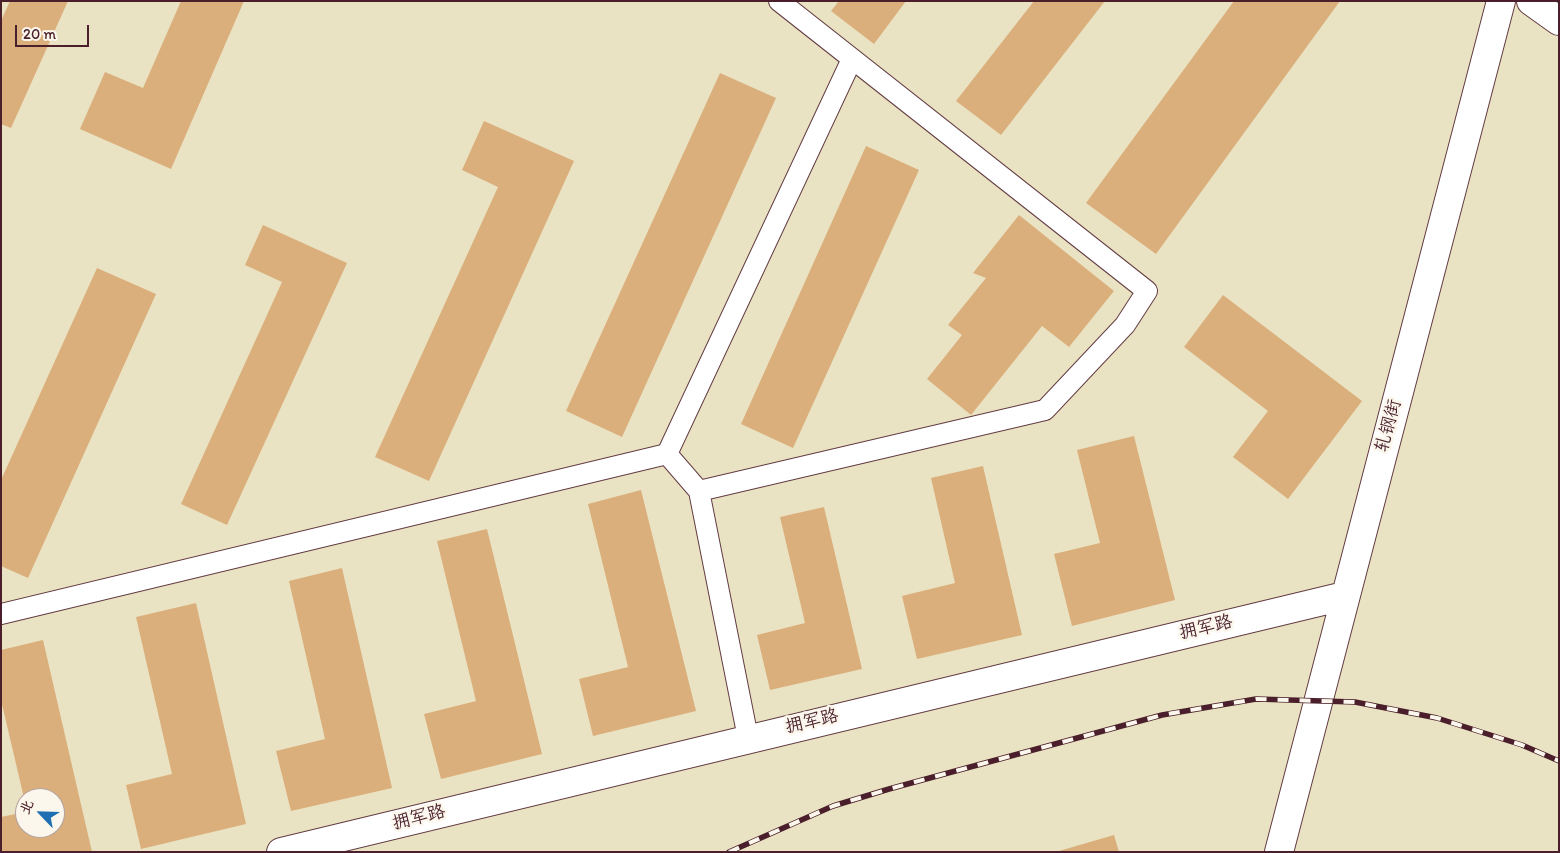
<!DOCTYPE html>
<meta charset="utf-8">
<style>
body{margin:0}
#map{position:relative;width:1560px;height:853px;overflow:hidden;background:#eae3c3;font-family:Itim,"LXGW WenKai TC",sans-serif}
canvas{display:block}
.frame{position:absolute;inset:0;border:2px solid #4a1f2b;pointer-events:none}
.north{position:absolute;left:15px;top:788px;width:50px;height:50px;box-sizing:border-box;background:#fbf7ec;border:1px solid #b4a19f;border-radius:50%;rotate:294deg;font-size:14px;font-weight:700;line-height:20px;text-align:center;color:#4a1f2b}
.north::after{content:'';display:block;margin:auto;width:18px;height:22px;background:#1f6fb2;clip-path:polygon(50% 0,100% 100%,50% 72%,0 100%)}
.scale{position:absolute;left:15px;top:25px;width:74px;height:22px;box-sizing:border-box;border:2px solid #4a1f2b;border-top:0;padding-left:6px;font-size:15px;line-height:18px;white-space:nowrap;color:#4a1f2b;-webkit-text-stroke:4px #fbf7ec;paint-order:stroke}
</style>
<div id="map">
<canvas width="1560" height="853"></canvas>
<div class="frame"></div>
<div class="north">北</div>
<div class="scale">20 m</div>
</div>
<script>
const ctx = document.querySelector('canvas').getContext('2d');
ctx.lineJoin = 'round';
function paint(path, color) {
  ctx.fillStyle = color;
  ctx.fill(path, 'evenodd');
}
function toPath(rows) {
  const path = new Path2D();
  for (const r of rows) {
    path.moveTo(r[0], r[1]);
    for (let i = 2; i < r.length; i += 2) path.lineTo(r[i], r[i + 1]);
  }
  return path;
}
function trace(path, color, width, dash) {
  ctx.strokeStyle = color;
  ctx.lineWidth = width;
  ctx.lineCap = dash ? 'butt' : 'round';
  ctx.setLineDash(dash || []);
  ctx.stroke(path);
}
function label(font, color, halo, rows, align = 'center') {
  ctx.font = font + ' Itim,"LXGW WenKai TC",sans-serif';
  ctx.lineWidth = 5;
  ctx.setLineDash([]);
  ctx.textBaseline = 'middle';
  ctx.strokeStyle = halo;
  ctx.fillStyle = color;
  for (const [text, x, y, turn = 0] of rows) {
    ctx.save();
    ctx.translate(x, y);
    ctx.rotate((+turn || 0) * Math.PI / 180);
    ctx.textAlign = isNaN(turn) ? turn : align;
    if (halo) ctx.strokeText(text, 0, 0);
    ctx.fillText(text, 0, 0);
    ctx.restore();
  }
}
paint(toPath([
 [10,1,68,1,11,128,1,124,1,21],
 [181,1,244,1,171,169,80,129,105,72,143,88],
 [839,1,906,1,874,44,831,11],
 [1034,1,1105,1,1001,135,956,101],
 [1234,1,1340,1,1156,254,1086,203],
 [720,73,776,98,622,437,566,411],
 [484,121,574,161,429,481,375,457,498,187,462,170],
 [866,146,919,170,793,448,741,424],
 [1019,215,1114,291,1069,347,1042,326,971,415,927,379,962,335,948,325,986,278,973,273],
 [263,225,347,263,227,525,181,504,282,282,245,265],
 [97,268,156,294,28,578,1,566,1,480],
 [1223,295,1362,401,1288,499,1233,457,1268,411,1184,347],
 [1134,436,1175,600,1072,626,1054,554,1100,543,1077,450],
 [983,466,1022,635,917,659,902,596,955,583,931,478],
 [641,490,696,711,593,736,579,679,628,667,588,504],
 [824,507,862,669,770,690,757,635,805,623,780,517],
 [487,529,542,754,441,779,424,714,476,701,437,541],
 [342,568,392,788,291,811,276,751,325,739,289,581],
 [196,603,246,824,141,849,126,785,172,774,136,617],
 [43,640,92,852,1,852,1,817,25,812,25,828,55,828,55,798,24,798,1,700,1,650],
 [1114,835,1119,852,1060,852,1059,851]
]), '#daaf7c');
const street = toPath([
 [667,454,852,59],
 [667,454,699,491,748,738],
 [699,491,1045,410,1125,325,1147,291,779,1],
 [1,614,667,454]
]);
const secondary = toPath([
 [1531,1,1559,21],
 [281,852,1344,596],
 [1279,852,1501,1]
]);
trace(street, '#623c42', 22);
trace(secondary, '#623c42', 30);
trace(street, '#fff', 20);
trace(secondary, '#fff', 28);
const rail = toPath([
 [729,852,833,806,889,789,1162,715,1256,699,1355,702,1437,718,1522,745,1559,761]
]);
trace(rail, '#4a1f2b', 5.5);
trace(rail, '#fbf7ec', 4, [11]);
label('18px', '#4a1f2b', '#fbf7ec', [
 ["轧钢街",1389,426,-75],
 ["拥军路",1206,628,-13],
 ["拥军路",812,722,-13],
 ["拥军路",419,818,-14]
]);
</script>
